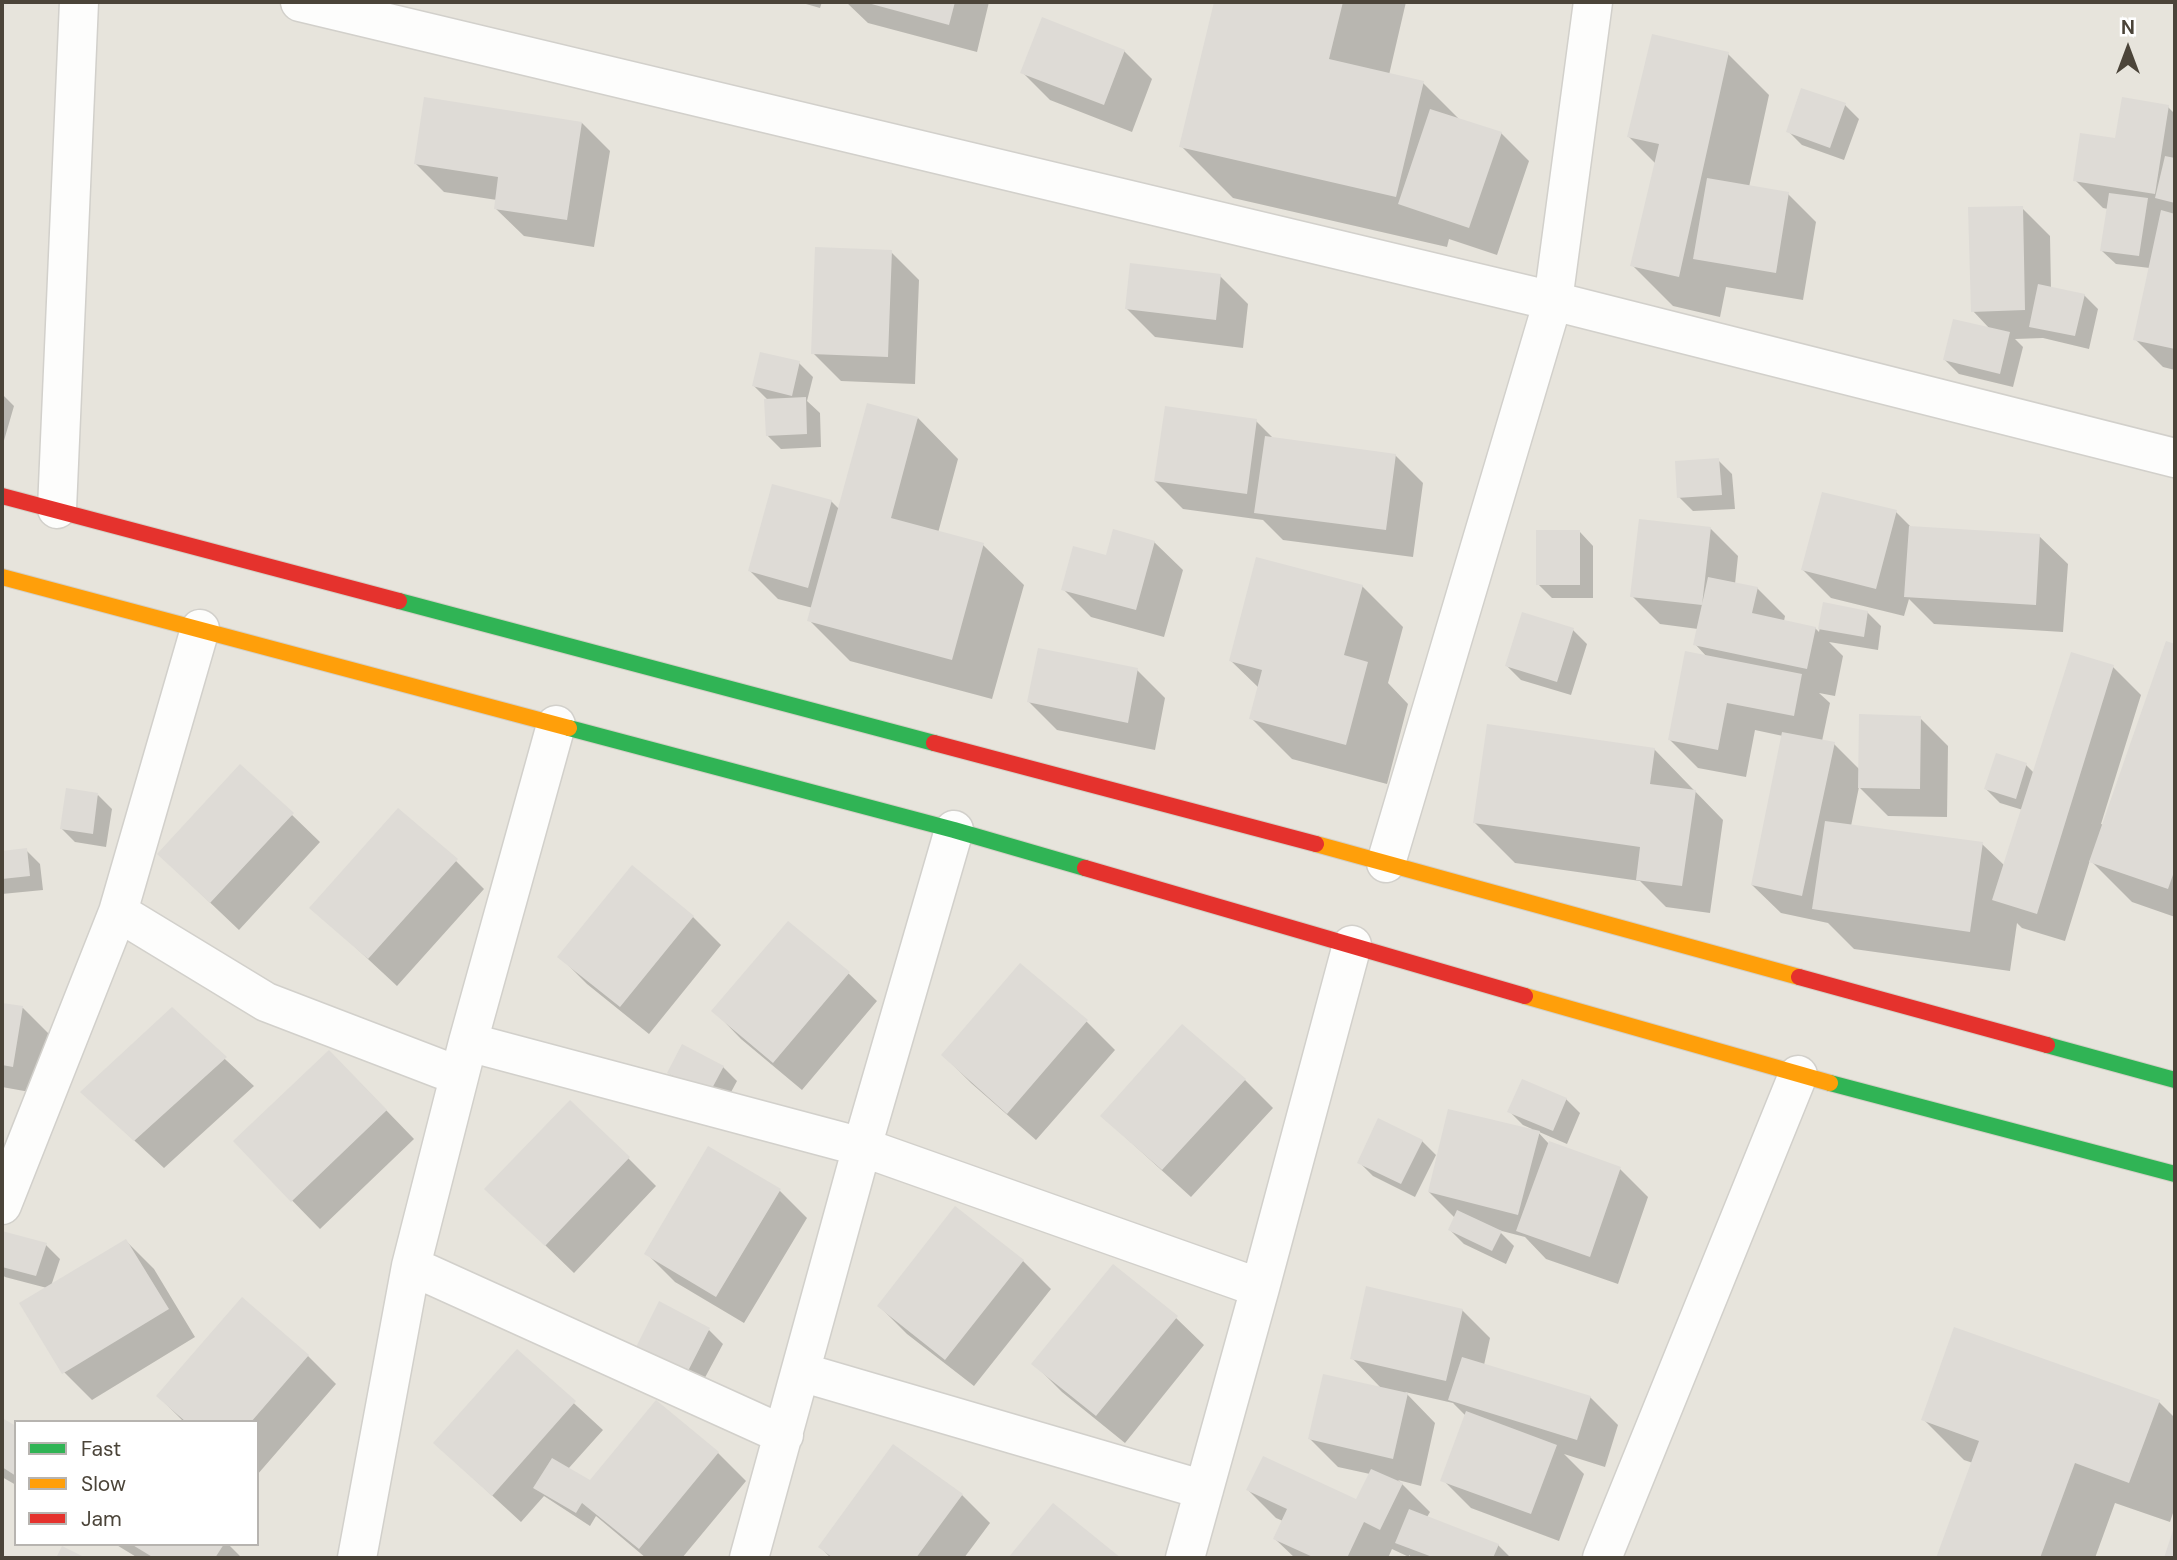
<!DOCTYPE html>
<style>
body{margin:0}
#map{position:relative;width:2177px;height:1560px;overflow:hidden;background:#f4f2ee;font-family:"DM Sans",sans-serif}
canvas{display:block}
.frame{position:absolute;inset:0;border:4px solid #4b4439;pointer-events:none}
.legend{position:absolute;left:14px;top:1420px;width:245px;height:126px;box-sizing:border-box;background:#fff;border:2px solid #b7b4b0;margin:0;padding:9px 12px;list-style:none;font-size:21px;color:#4b4439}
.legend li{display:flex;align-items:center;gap:14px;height:35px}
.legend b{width:35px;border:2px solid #b7b4b0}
.north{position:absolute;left:2093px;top:14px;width:70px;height:70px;-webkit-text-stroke:5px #fff;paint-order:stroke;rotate:0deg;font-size:19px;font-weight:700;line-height:28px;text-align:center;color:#4b4439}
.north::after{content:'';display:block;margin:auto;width:24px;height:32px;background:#4b4439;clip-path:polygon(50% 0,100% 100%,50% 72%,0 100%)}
</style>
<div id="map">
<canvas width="2177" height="1560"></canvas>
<div class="frame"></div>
<ul class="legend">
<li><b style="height:9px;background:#30b455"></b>Fast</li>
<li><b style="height:9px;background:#ff9f0a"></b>Slow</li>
<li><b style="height:9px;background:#e5322d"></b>Jam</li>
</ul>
<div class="north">N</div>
</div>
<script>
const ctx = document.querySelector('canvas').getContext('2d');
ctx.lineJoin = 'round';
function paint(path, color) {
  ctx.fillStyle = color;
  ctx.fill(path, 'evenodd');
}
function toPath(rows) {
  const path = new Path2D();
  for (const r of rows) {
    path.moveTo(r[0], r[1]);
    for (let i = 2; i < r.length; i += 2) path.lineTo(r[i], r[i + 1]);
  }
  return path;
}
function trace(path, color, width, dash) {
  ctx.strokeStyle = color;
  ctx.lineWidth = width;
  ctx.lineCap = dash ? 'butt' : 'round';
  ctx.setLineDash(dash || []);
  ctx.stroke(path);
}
paint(toPath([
 [2,2,2175,2,2175,1558,2,1558],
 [16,1422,257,1422,257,1544,16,1544]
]), '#e7e4dc');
paint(toPath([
 [799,2,822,2,820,8],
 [846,2,989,2,977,52,868,23],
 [1215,2,1406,2,1389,75,1423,83,1461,121,1501,133,1529,161,1497,255,1449,239,1447,247,1233,198,1181,146],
 [1124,51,1152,79,1132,132,1050,100,1022,72],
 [1728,54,1769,95,1749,187,1788,194,1816,222,1803,300,1726,287,1720,317,1673,306,1632,265,1656,164,1629,137],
 [1845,105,1859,119,1844,160,1802,145,1788,131],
 [2168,107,2175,114,2175,370,2163,367,2135,339,2150,268,2116,264,2102,251,2108,209,2103,208,2075,180,2117,140],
 [582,123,610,151,594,247,524,236,495,208,497,200,444,192,416,164],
 [2022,208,2050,236,2051,289,2084,295,2098,309,2089,349,2043,338,2015,339,2023,347,2013,387,1959,374,1945,360,1990,329,1973,311],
 [891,252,919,280,915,384,841,381,813,353],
 [1220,276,1248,304,1243,348,1155,337,1127,309],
 [799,363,813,377,807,401,820,413,821,447,781,449,767,435,769,401,754,386],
 [2,394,14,406,3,444,2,444],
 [918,418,958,459,938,533,983,545,1024,585,992,699,850,661,809,620,813,608,778,599,750,571,831,501,839,509],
 [1256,421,1274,439,1395,455,1423,483,1413,557,1283,540,1263,520,1183,509,1155,481],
 [1718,460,1732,474,1735,509,1693,511,1679,497],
 [1896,512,1912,528,2039,536,2068,564,2063,632,1934,624,1909,599,1904,616,1831,598,1803,570],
 [1710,528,1738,556,1735,584,1757,588,1785,616,1784,621,1815,628,1819,632,1824,605,1867,612,1881,626,1878,650,1829,642,1843,656,1835,696,1819,693,1830,703,1822,741,1834,744,1860,770,1920,718,1948,746,1947,817,1888,816,1859,787,1851,826,1982,844,2005,866,2023,810,2000,803,1986,789,2026,765,2034,773,2113,667,2141,695,2101,824,2104,825,2167,644,2175,646,2175,917,2132,902,2090,860,2065,941,2022,928,2017,923,2010,971,1854,949,1828,923,1781,913,1752,885,1783,736,1755,730,1746,777,1698,768,1670,740,1708,658,1695,644,1698,629,1660,624,1632,596],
 [1580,532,1593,546,1593,598,1552,598,1538,584],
 [1154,542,1183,570,1164,637,1091,617,1063,589,1108,557],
 [1362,586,1403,627,1388,683,1408,704,1387,784,1292,759,1251,718,1259,688,1230,660],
 [1573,630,1587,644,1571,695,1521,680,1507,666],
 [1137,670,1165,698,1155,750,1057,730,1029,702],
 [1654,749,1723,820,1710,913,1666,907,1640,881,1515,863,1475,823],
 [98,795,112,809,106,847,75,842,61,828],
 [292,815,320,842,239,930,159,854],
 [26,850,40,864,43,890,2,894,2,853],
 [456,861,484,889,397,986,312,907],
 [632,867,693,917,721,945,649,1034,587,984,559,956],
 [788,923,849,974,877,1001,802,1090,741,1039,714,1011],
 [1020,965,1087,1022,1115,1050,1036,1140,971,1083,943,1055],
 [2,1005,23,1008,51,1036,41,1094,2,1087],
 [172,1010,254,1086,164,1168,82,1092],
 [723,1067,737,1081,723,1107,683,1087,669,1073],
 [357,1080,414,1139,320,1229,235,1142],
 [1245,1080,1273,1108,1191,1197,1102,1116],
 [1566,1099,1580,1113,1567,1144,1537,1131,1549,1144,1620,1169,1648,1197,1618,1284,1546,1259,1525,1237,1498,1230,1514,1246,1506,1264,1464,1244,1450,1230,1455,1218,1429,1192,1532,1129,1523,1125,1509,1111],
 [1422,1141,1436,1155,1415,1197,1373,1176,1359,1162],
 [628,1158,656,1186,574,1273,515,1216],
 [779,1190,807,1218,744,1323,675,1282,647,1254],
 [2,1233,46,1245,60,1259,51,1286,126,1241,154,1269,195,1337,92,1400,64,1372,47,1288,5,1277,2,1274],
 [1023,1261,1051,1289,974,1386,907,1334,879,1306],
 [242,1299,308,1356,336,1384,257,1475,257,1422,184,1422,158,1396],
 [1462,1310,1490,1338,1484,1365,1590,1397,1618,1425,1605,1467,1564,1454,1584,1474,1559,1541,1471,1508,1443,1480,1466,1416,1453,1403,1405,1392,1435,1423,1421,1486,1398,1480,1430,1512,1427,1517,1498,1545,1511,1558,1413,1558,1409,1555,1409,1557,1392,1549,1388,1558,1295,1558,1275,1539,1283,1521,1276,1518,1248,1490,1357,1502,1370,1474,1338,1467,1310,1439,1382,1389,1352,1358],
 [1176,1318,1204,1345,1125,1443,1062,1392,1034,1364],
 [709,1330,723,1344,701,1385,652,1360],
 [517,1351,603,1430,568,1469,590,1482,656,1403,718,1453,746,1481,682,1558,646,1558,596,1516,590,1526,544,1496,521,1522,435,1443],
 [2159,1402,2175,1418,2175,1507,2170,1522,2115,1503,2095,1558,1938,1558,1973,1463,1964,1460,1923,1419],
 [2,1420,16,1428,16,1485,2,1477],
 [962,1495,990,1523,964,1558,831,1558,820,1547],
 [1053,1505,1118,1558,1010,1558],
 [115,1544,228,1544,242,1558,138,1558]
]), '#0003');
paint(toPath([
 [864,2,955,2,949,25],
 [1214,2,1343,2,1329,59,1424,81,1396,197,1179,147],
 [1042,17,1125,50,1104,105,1020,73],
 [1652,34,1729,52,1679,277,1630,266,1659,144,1627,137],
 [1801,88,1846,103,1830,148,1786,132],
 [424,97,582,122,567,220,494,209,498,177,414,164],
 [2122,97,2169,105,2155,194,2073,181,2080,133,2115,138],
 [1430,109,1502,132,1469,228,1398,204],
 [2165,156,2175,158,2175,203,2155,198],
 [1707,178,1789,192,1776,273,1693,259],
 [2109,193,2148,198,2139,256,2100,251],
 [2023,206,2025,310,1971,312,1968,207],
 [2161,210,2175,214,2175,349,2133,340],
 [815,247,892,250,888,357,811,354],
 [1130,263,1221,274,1216,320,1125,309],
 [2038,284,2085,294,2075,336,2029,327],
 [1953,319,2010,332,2000,374,1943,360],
 [760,352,800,361,792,396,752,386],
 [806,397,807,434,766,436,764,399],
 [867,403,918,417,891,518,984,543,952,660,807,621],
 [1165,406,1257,419,1247,494,1154,481],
 [1265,436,1396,454,1386,530,1254,513],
 [1719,458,1722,495,1677,498,1675,461],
 [772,484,832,500,808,588,748,571],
 [1822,492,1897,510,1876,589,1801,570],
 [1639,519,1711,527,1702,605,1630,597],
 [1909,526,2040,534,2036,605,1904,597],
 [1113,529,1155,541,1136,610,1061,590,1073,546,1106,555],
 [1536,530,1580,530,1580,585,1536,585],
 [1256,557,1363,585,1344,655,1368,662,1346,745,1249,719,1262,670,1229,661],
 [1708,577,1758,587,1752,613,1816,627,1807,669,1693,645],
 [1823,602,1868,611,1864,637,1818,629],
 [1522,612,1574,628,1557,682,1505,666],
 [2166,641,2175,644,2175,869,2168,889,2089,862],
 [1038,648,1138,668,1128,723,1027,702],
 [1685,651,1802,674,1794,716,1727,703,1718,750,1668,740],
 [2071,652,2114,665,2037,914,1992,900],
 [1859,714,1921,716,1920,789,1858,788],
 [1487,724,1655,748,1650,784,1696,790,1682,886,1636,880,1640,847,1473,823],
 [1782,732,1835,742,1802,896,1751,885],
 [1996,753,2027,763,2016,799,1984,789],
 [240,764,294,813,210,903,157,854],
 [66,788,98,793,93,834,60,829],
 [398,808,458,859,368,959,309,908],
 [1825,821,1983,842,1970,932,1812,909],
 [27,848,30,876,2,879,2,851],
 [632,865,694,916,620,1007,557,957],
 [788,921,850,972,773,1063,711,1011],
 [1020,963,1088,1020,1007,1114,941,1055],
 [2,1003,23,1006,13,1067,2,1065],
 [172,1007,227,1057,134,1141,80,1092],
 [1182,1024,1246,1079,1162,1170,1100,1116],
 [682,1044,724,1066,709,1094,667,1073],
 [329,1050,387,1110,291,1202,233,1141],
 [1522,1079,1567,1098,1553,1131,1507,1112],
 [570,1100,630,1157,545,1246,484,1189],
 [1448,1109,1540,1131,1518,1215,1428,1192],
 [1378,1118,1423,1140,1401,1184,1357,1163],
 [1549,1141,1621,1167,1590,1257,1516,1231],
 [708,1146,781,1189,716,1297,644,1254],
 [955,1206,1024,1260,945,1360,877,1306],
 [1457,1210,1502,1231,1492,1251,1448,1230],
 [2,1231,47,1243,36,1276,2,1267],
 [126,1239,169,1309,62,1374,19,1303],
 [1113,1264,1178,1316,1096,1416,1031,1364],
 [1366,1286,1463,1309,1446,1381,1350,1359],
 [242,1297,309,1355,251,1422,186,1422,156,1396],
 [659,1301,710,1328,687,1373,636,1347],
 [1954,1327,2160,1400,2129,1483,2075,1463,2040,1558,1936,1558,1979,1441,1921,1420],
 [517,1349,576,1401,492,1496,433,1443],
 [1462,1357,1591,1396,1577,1440,1448,1400],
 [1323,1374,1408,1393,1393,1459,1308,1439],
 [656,1400,719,1452,639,1549,582,1503,576,1513,533,1488,552,1458,590,1480],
 [1466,1411,1557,1445,1531,1514,1440,1481],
 [2,1418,16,1426,16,1476,2,1467],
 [893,1444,963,1494,916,1558,833,1558,818,1547],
 [1263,1456,1356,1499,1371,1469,1403,1483,1380,1530,1364,1522,1347,1558,1315,1558,1273,1539,1287,1509,1246,1490],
 [1053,1503,1121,1558,1008,1558],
 [1409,1509,1499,1544,1493,1558,1435,1558,1395,1543],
 [2175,1524,2175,1558,2164,1558],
 [131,1544,224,1544,215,1558,154,1558],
 [62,1546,86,1558,56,1558]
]), '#dedbd6');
const street = toPath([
 [300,2,1553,301,2175,458],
 [57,509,79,2],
 [1386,863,1553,301,1593,2],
 [118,912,266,1002,459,1076],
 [468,1042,862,1147,1260,1288],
 [2,1205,118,912,200,629],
 [411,1266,784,1435],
 [801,1372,1204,1490],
 [357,1558,411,1266,468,1042,556,725],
 [749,1558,862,1147,954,830],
 [1185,1558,1260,1288,1352,945],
 [1602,1558,1798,1075]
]);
const fast = toPath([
 [399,601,934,743],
 [569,728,954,830,1085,868],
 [2047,1045,2175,1080],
 [1830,1083,2175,1174]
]);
const slow = toPath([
 [2,577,569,728],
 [1316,844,1799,977],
 [1525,996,1830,1083]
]);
const jam = toPath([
 [2,496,399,601],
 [934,743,1316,844],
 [1085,868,1525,996],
 [1799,977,2047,1045]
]);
trace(street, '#d2d0cb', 41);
trace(fast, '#d3cfc5', 18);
trace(slow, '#d3cfc5', 18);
trace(jam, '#d3cfc5', 18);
trace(street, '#fdfdfc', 38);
trace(fast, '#30b455', 16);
trace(slow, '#ff9f0a', 16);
trace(jam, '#e5322d', 16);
</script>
